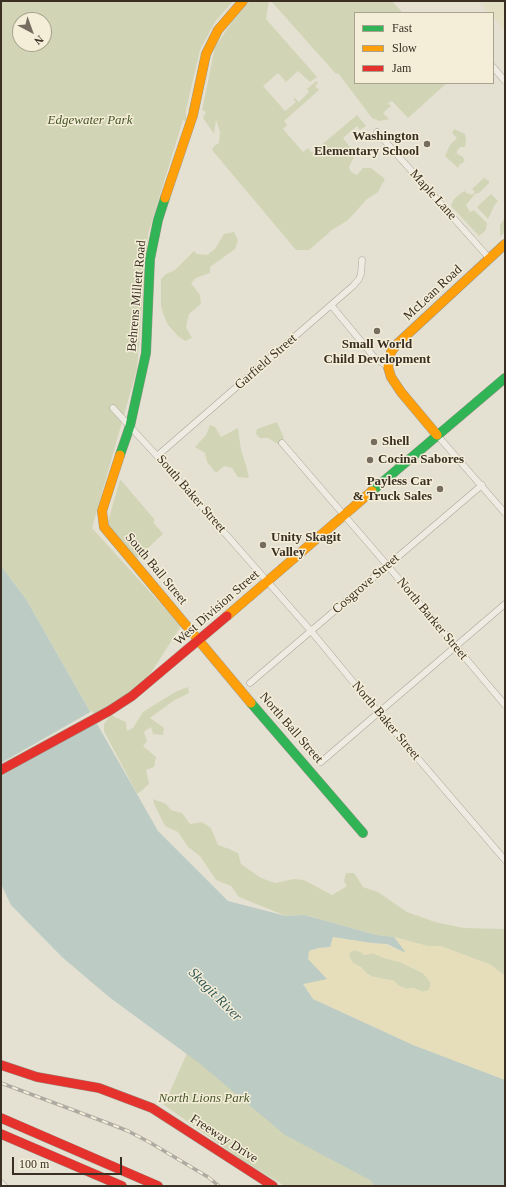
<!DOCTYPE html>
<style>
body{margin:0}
#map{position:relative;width:506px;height:1187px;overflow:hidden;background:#e5e1d2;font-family:"Times New Roman",serif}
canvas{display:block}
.frame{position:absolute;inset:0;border:2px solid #3a2f22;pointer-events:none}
.legend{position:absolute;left:354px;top:12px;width:140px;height:72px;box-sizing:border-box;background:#f4eed9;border:1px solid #aaa290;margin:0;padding:5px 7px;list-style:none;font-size:12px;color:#3a2f22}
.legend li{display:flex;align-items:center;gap:8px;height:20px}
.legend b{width:20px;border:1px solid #aaa290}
.north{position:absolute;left:12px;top:12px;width:40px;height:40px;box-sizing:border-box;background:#f4eed9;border:1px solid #aaa290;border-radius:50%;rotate:139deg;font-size:11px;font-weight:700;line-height:16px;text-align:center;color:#3a2f22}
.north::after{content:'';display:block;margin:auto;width:14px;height:18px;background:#766d60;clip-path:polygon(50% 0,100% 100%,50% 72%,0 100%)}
.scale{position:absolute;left:12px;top:1157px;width:110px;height:18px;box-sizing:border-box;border:2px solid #3a2f22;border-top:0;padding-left:5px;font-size:12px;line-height:14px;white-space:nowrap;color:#3a2f22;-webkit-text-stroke:3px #f4eed9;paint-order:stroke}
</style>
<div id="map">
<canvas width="506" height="1187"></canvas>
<div class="frame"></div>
<ul class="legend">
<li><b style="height:5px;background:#30b455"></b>Fast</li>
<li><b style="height:5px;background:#ff9f0a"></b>Slow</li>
<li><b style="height:5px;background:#e5322d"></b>Jam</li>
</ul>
<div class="north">N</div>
<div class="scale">100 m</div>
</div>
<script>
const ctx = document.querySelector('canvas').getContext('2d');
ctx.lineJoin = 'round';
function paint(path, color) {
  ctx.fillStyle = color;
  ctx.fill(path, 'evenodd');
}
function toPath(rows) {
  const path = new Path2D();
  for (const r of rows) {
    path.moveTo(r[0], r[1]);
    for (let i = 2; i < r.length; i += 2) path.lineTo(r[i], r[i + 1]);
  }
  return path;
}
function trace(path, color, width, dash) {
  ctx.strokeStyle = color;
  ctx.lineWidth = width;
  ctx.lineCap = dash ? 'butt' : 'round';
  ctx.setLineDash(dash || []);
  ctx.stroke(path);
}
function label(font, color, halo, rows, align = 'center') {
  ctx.font = font + ' "Times New Roman",serif';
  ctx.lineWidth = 3;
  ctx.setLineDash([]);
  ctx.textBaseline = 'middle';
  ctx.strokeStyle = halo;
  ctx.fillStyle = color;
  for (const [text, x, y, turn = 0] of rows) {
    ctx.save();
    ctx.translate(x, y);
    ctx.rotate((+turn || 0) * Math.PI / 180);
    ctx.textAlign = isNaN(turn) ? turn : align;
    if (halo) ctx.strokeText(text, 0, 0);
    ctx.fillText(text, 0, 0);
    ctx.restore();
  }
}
paint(toPath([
 [479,1,505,1,505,31,493,17,493,13,489,13]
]), '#e3dfc3');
paint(toPath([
 [1,1,233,1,215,22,200,50,186,110,186,121,183,120,148,234,137,369,92,528,181,626,140,690,95,720,26,599,1,566],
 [20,20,44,20,44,44,20,44],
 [250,1,269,1,266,19,317,77,310,82,298,71,286,82,278,73,263,86,285,111,296,102,294,100,294,97,299,102,309,92,307,89,316,81,318,83,315,86,319,90,284,121,287,125,283,129,303,152,308,148,312,153,357,115,366,126,360,130,357,126,343,138,354,152,354,157,349,167,351,172,357,175,363,168,371,168,385,179,378,192,367,199,348,220,332,230,309,250,296,250,212,150,214,146,219,143,220,132,216,120,214,134,203,118,206,112,202,110,215,47,231,23],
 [271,1,392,1,403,13,355,13,355,83,447,83,408,118,392,101,388,103,391,106,383,113,389,119,380,121,372,118,338,73,336,74],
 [454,129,465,134,466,140,465,147,460,147,457,151,457,154,462,156,465,160,463,163,460,164,458,168,445,156,450,145,457,138,452,133],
 [484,178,489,181,489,183,479,193,475,194,466,205,470,212,474,210,487,223,486,230,479,236,451,206,454,199,461,193,465,191,467,194,468,193,472,195,475,192,472,189],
 [491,194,498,201,494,206,488,219,477,207],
 [505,217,505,232,500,237,500,225],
 [234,232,238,240,235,249,210,267,210,273,196,278,191,283,200,295,201,304,189,314,186,327,192,338,185,341,178,336,168,325,164,316,161,306,161,279,166,274,175,270,194,251,197,254,207,255,215,249,224,234],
 [277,422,284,438,278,444,268,438,260,438,256,434,257,429],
 [210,425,215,427,221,437,238,428,241,450,246,465,249,478,238,477,232,468,224,466,216,473,207,462,205,453,195,447,206,435],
 [120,479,155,520,153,522,163,534,136,559,107,525],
 [188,687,189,693,173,701,150,718,164,728,163,735,153,734,151,727,144,732,147,741,143,746,156,757,154,767,146,770,149,784,140,792,137,794,104,731,104,724,111,715,126,722,127,731,133,728,143,712,175,692],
 [153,799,166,804,171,810,182,813,190,824,202,822,211,828,218,845,229,849,238,853,241,864,261,878,275,883,294,879,304,880,332,895,347,886,344,881,346,873,354,873,363,887,378,892,407,912,435,922,464,928,505,929,505,976,491,965,440,946,427,946,394,937,376,935,323,920,305,915,286,916,239,897,231,886,216,880,200,856,188,847,178,832,165,826,154,804],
 [354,950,361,952,364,955,373,953,381,957,400,962,423,973,431,982,429,990,423,992,413,988,406,989,399,986,394,981,373,977,366,973,361,967,353,964,349,956,349,952],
 [188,1051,363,1167,379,1186,285,1186,242,1160,164,1105]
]), '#d2d5b5');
paint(toPath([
 [333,937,372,943,384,944,405,952,394,937,427,946,440,946,491,965,505,976,505,1080,413,1045,313,999,303,983,326,978,308,959,309,951,318,948,330,947],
 [354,950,361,952,364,955,373,953,381,957,400,962,423,973,431,983,429,990,423,992,413,988,406,989,399,986,394,981,373,977,366,973,361,967,353,963,349,957,350,952]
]), '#e6debb');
paint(toPath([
 [1,566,26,599,158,831,228,901,286,916,304,915,323,920,376,935,394,937,406,953,387,944,372,943,333,937,330,947,318,948,309,951,308,959,327,979,303,984,313,999,413,1045,505,1080,505,1186,375,1186,370,1180,285,1135,199,1063,109,997,62,957,11,905,1,884]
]), '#bccbc3');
paint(toPath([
 [92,711,98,721,1,776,1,763]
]), '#e5e1d2');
const street = toPath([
 [493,67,505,81],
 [377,132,489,258],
 [331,305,374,357,388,367],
 [113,408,157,456,311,631,378,712,505,860],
 [437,435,505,513],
 [282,443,387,565,505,705],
 [157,456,353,286,359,279,361,274,362,260],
 [250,683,482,485],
 [321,762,505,604],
 [1,1183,4,1186]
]);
const fast = toPath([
 [120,455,130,426,146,353,150,259,158,220,165,198],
 [372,491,505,378],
 [251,703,363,833]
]);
const slow = toPath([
 [165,198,193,115,206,54,218,30,243,1],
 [437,435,401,392,391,377,388,367,391,352,397,344,505,244],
 [120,455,102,511,104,527,251,703],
 [227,616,372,491]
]);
const jam = toPath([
 [1,770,109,711,132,696,227,616],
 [1,1065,37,1077,99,1088,152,1108,273,1186],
 [1,1118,158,1186],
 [1,1134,122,1186]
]);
trace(street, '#aba69a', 7);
trace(fast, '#9a958a', 10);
trace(slow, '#9a958a', 10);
trace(jam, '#9a958a', 10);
trace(street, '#eeebe2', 6);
trace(fast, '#30b455', 9);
trace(slow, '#ff9f0a', 9);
trace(jam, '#e5322d', 9);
const rail = toPath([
 [1,1083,105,1122,128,1131,149,1142,208,1177,219,1186]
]);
trace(rail, '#adaaa2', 3.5);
trace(rail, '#f4eed9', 2, [6]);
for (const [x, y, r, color] of [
 [427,144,4,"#766d60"],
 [377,331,4,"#766d60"],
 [374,442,4,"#766d60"],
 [370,460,4,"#766d60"],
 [440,489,4,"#766d60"],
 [263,545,4,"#766d60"]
]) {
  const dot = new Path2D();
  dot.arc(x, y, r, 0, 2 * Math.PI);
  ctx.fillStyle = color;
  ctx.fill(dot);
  trace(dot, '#f4eed9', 1.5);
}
label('italic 13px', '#475529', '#f4eed9', [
 ["Edgewater Park",90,121],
 ["North Lions Park",204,1099]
]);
label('bold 13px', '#3a2f22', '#f4eed9', [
 ["Washington",419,137,"right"],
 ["Elementary School",419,152,"right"],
 ["Small World",377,345,"center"],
 ["Child Development",377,360,"center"],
 ["Shell",382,442],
 ["Cocina Sabores",378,460],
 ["Payless Car",432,482,"right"],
 ["& Truck Sales",432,497,"right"],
 ["Unity Skagit",271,538],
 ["Valley",271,553]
], 'left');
label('13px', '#3a2f22', '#f4eed9', [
 ["Maple Lane",433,195,48],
 ["McLean Road",433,293,-43],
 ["Behrens Millett Road",137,296,-85],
 ["Garfield Street",266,362,-41],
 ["South Baker Street",191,494,49],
 ["South Ball Street",156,569,50],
 ["Cosgrove Street",366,584,-41],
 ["West Division Street",217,608,-41],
 ["North Barker Street",432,619,50],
 ["North Baker Street",386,721,50],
 ["North Ball Street",291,728,49],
 ["Freeway Drive",224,1139,33]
]);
label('italic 14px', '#325858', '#f4eed9', [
 ["Skagit River",215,995,45]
]);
</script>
